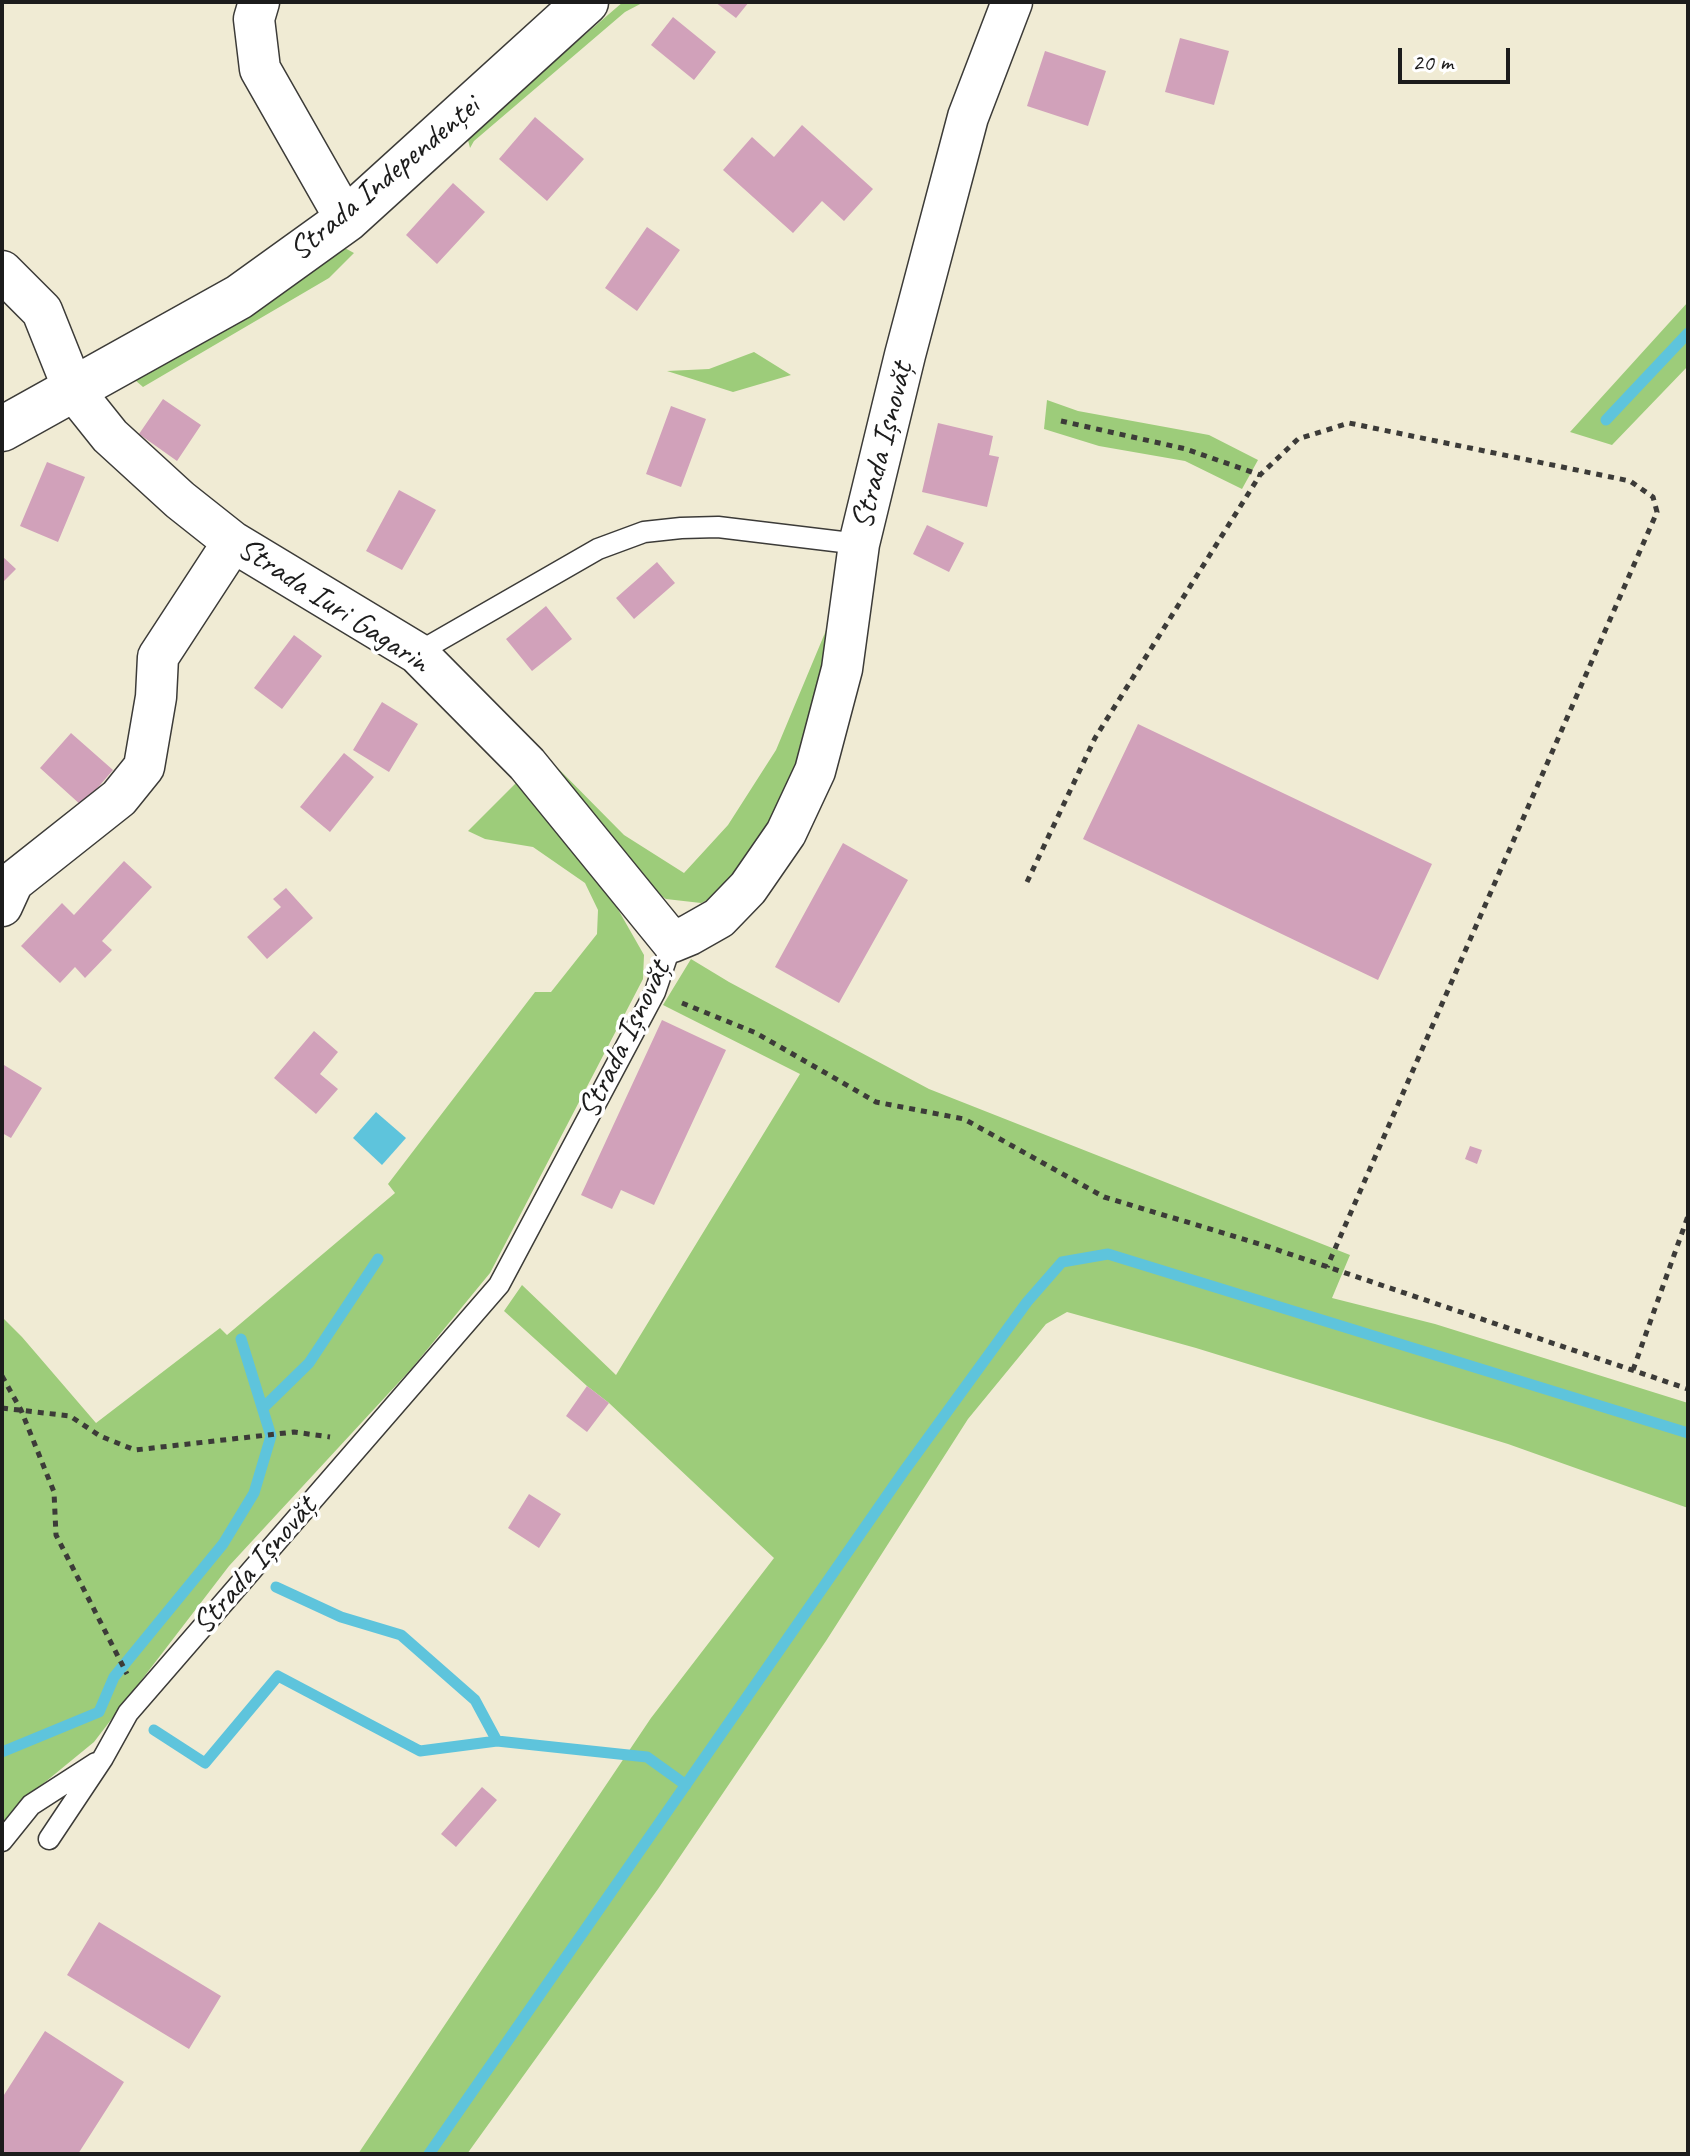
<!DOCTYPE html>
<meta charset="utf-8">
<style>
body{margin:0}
#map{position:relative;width:1690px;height:2156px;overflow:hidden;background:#f0ebd4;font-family:Caveat,sans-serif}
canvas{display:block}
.frame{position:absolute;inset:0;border:4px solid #1c1c1c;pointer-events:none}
.scale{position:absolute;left:1398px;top:48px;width:112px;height:36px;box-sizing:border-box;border:4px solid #1c1c1c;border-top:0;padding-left:10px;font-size:24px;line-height:28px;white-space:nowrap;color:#1c1c1c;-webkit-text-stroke:6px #fff;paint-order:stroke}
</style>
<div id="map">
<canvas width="1690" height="2156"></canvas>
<div class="frame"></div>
<div class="scale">20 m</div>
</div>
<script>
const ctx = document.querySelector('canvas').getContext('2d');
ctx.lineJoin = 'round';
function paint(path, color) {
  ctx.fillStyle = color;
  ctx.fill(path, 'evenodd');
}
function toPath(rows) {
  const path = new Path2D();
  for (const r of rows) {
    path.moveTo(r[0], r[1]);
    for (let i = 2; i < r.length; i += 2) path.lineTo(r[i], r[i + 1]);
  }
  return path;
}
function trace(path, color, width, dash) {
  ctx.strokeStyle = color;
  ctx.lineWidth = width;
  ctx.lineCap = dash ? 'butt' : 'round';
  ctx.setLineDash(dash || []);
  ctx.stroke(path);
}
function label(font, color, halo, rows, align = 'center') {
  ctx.font = font + ' Caveat,sans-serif';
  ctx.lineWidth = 7;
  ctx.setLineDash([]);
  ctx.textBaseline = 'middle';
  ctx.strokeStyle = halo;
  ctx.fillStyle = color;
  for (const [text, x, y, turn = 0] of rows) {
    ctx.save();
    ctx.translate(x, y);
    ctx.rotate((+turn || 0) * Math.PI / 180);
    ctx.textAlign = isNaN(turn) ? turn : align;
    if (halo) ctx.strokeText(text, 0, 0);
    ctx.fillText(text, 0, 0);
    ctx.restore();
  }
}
paint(toPath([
 [623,2,644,2,625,12,474,141,470,148,467,136],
 [341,246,354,253,329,278,143,387,135,380,280,289],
 [1688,302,1688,366,1612,445,1570,432],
 [754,352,791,375,733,392,667,371,709,369],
 [1047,400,1078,411,1209,435,1258,460,1242,489,1185,461,1099,446,1044,429],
 [840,597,843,605,785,814,727,891,701,903,666,899,638,879,529,739,624,835,684,873,728,825,776,750],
 [518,781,595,869,644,955,643,979,490,1273,412,1368,229,1566,94,1742,22,1801,2,1825,2,1317,22,1337,96,1423,220,1328,227,1335,395,1193,388,1184,535,992,551,992,597,934,598,910,585,883,533,847,485,839,468,831],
 [691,959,729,982,929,1089,1350,1255,1332,1298,1435,1324,1688,1403,1688,1508,1508,1444,1196,1348,1067,1312,1046,1324,968,1419,826,1641,658,1889,467,2154,358,2154,651,1718,774,1558,609,1403,587,1386,504,1311,522,1285,616,1375,800,1074,663,1005]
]), '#9dcc7a');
paint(toPath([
 [376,1112,406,1138,382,1165,353,1138]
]), '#5ec4dc');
trace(toPath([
 [1606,420,1688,333],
 [263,1408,309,1363,378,1259],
 [276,1587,341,1617,401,1635,475,1700,497,1741],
 [154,1730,205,1763,278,1676,420,1751,497,1741,647,1757,686,1785],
 [2,1752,99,1712,114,1677,223,1544,254,1493,271,1436,241,1339],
 [429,2154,904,1471,1027,1302,1062,1262,1108,1254,1688,1433]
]), '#5ec4dc', 11);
paint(toPath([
 [715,2,749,2,736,18],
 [673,17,716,52,694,80,651,45],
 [1180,38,1229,51,1214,105,1165,92],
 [1045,51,1106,71,1088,126,1027,106],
 [535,117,584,159,547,201,499,159],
 [802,125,873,189,844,221,822,201,793,233,723,170,752,137,774,157],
 [453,183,485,212,437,264,406,235],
 [647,227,680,250,637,311,605,288],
 [163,399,201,425,177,461,139,434],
 [671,406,706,419,681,487,646,474],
 [938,423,993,436,989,455,999,457,987,507,922,492],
 [47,462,85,477,58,542,20,526],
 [399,490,436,510,402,570,366,551],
 [927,525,964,543,949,572,913,554],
 [2,556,16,569,2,583],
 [657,562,675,583,634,619,616,598],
 [546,606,572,639,532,671,506,639],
 [294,635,322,656,282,709,254,688],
 [382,702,418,724,389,772,353,750],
 [1138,724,1432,864,1378,980,1083,839],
 [71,733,113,770,82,806,40,768],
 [344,753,374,777,330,832,300,807],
 [843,843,908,880,839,1003,775,967],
 [124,861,152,887,102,941,112,950,85,978,75,967,60,983,21,946,62,903,74,915],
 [286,888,313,918,267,959,247,937,281,907,273,899],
 [662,1020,726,1050,654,1205,621,1190,612,1209,581,1195],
 [314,1031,338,1052,320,1074,338,1089,316,1114,274,1078],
 [4,1065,42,1088,11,1138,2,1133,2,1068],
 [1470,1146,1482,1150,1477,1164,1465,1159],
 [587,1386,609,1403,587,1432,566,1416],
 [529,1494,561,1514,539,1548,508,1528],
 [482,1787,497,1800,456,1847,441,1834],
 [99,1922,221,1996,189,2049,67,1975],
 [45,2031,124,2082,78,2154,2,2154,2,2098]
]), '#d1a1ba');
const lane = toPath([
 [417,653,598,549,644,532,681,528,718,527,859,544],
 [49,1839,103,1758,128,1713,499,1285,655,992,672,942],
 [2,1841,31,1805,96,1763]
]);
const street = toPath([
 [259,2,254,19,260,69,346,220],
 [2,271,42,311,74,391,110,436,180,500,233,542,417,653,527,764,672,942,689,935,719,918,748,888,786,833,815,771,842,669,859,544,905,355,968,117,1012,2],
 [2,906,13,882,119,798,144,767,156,697,158,657,233,542]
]);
const secondary = toPath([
 [2,429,239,297,346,220,586,2]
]);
trace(lane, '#3c3b38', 23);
trace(street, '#3c3b38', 43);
trace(secondary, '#3c3b38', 47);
trace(toPath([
 [1061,421,1186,449,1260,475],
 [1027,882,1095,738,1260,475,1298,439,1349,423,1630,481,1653,497,1657,512,1327,1267],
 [682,1003,756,1033,876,1102,964,1119,1104,1197,1263,1245,1688,1389],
 [1633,1370,1688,1216],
 [2,1376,21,1410,54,1492,56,1535,127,1674],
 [2,1408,70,1416,100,1436,135,1450,294,1432,330,1437]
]), '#3c3b38', 5, [6, 6]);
trace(lane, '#fff', 20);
trace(street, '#fff', 40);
trace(secondary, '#fff', 44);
label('32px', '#1c1c1c', '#fff', [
 ["Strada Independenței",385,179,-40],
 ["Strada Ișnovăț",883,446,-76],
 ["Strada Iuri Gagarin",333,606,33],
 ["Strada Ișnovăț",625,1040,-64],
 ["Strada Ișnovăț",255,1566,-49]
]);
</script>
